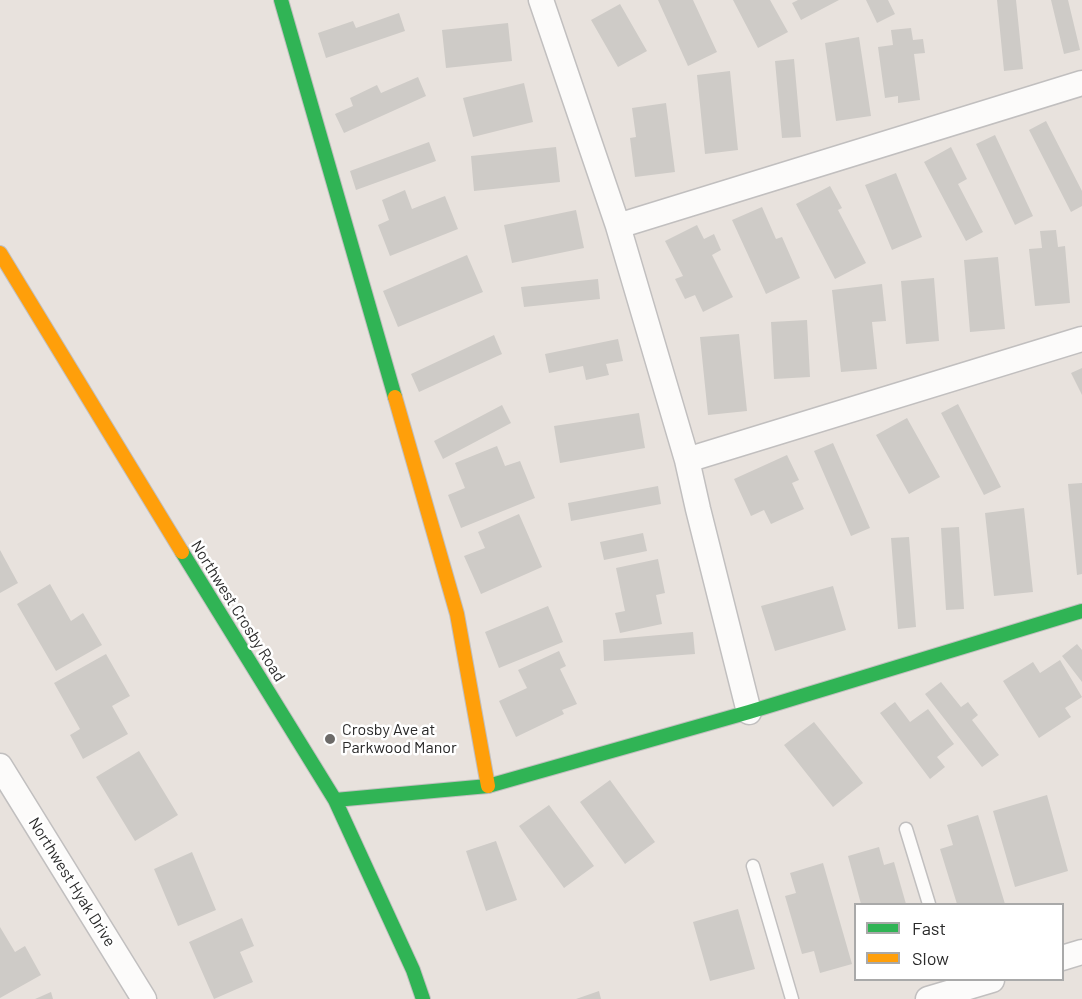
<!DOCTYPE html>
<style>
body{margin:0}
#map{position:relative;width:1082px;height:999px;overflow:hidden;background:#e8e2dd;font-family:Barlow,sans-serif}
canvas{display:block}
.legend{position:absolute;left:854px;top:903px;width:210px;height:78px;box-sizing:border-box;background:#fff;border:2px solid #a9a9a9;margin:0;padding:8px 10px;list-style:none;font-size:18px;color:#292929}
.legend li{display:flex;align-items:center;gap:12px;height:30px}
.legend b{width:30px;border:2px solid #a9a9a9}
</style>
<div id="map">
<canvas width="1082" height="999"></canvas>
<ul class="legend">
<li><b style="height:8px;background:#30b455"></b>Fast</li>
<li><b style="height:8px;background:#ff9f0a"></b>Slow</li>
</ul>
</div>
<script>
const ctx = document.querySelector('canvas').getContext('2d');
ctx.lineJoin = 'round';
function paint(path, color) {
  ctx.fillStyle = color;
  ctx.fill(path, 'evenodd');
}
function toPath(rows) {
  const path = new Path2D();
  for (const r of rows) {
    path.moveTo(r[0], r[1]);
    for (let i = 2; i < r.length; i += 2) path.lineTo(r[i], r[i + 1]);
  }
  return path;
}
function trace(path, color, width, dash) {
  ctx.strokeStyle = color;
  ctx.lineWidth = width;
  ctx.lineCap = dash ? 'butt' : 'round';
  ctx.setLineDash(dash || []);
  ctx.stroke(path);
}
function label(font, color, halo, rows, align = 'center') {
  ctx.font = font + ' Barlow,sans-serif';
  ctx.lineWidth = 5;
  ctx.setLineDash([]);
  ctx.textBaseline = 'middle';
  ctx.strokeStyle = halo;
  ctx.fillStyle = color;
  for (const [text, x, y, turn = 0] of rows) {
    ctx.save();
    ctx.translate(x, y);
    ctx.rotate((+turn || 0) * Math.PI / 180);
    ctx.textAlign = isNaN(turn) ? turn : align;
    if (halo) ctx.strokeText(text, 0, 0);
    ctx.fillText(text, 0, 0);
    ctx.restore();
  }
}
paint(toPath([
 [658,0,693,0,717,52,688,66],
 [733,0,770,0,788,32,758,48],
 [798,0,839,0,801,20,792,3],
 [866,0,888,0,895,14,877,23],
 [997,0,1016,0,1023,69,1004,71],
 [1051,0,1068,0,1080,50,1064,54],
 [620,4,647,51,618,67,591,20],
 [399,13,405,31,326,58,318,33,353,21,356,28],
 [508,23,512,61,446,68,442,30],
 [911,28,913,40,923,39,925,53,914,54,920,100,898,103,898,96,885,98,878,47,893,45,891,30],
 [859,37,871,116,836,121,825,43],
 [794,59,801,137,782,138,775,61],
 [730,71,738,150,705,154,697,75],
 [418,77,426,96,344,133,335,114,353,106,350,98,377,85,381,93],
 [524,83,533,122,473,137,463,98],
 [666,103,675,172,635,177,630,138,636,137,632,108],
 [1046,121,1082,191,1082,206,1071,212,1029,130],
 [995,135,1033,216,1015,225,976,144],
 [429,142,436,161,356,190,350,171],
 [556,147,560,182,474,191,471,156],
 [951,147,967,179,958,184,983,232,966,241,924,162],
 [896,173,922,237,892,250,865,185],
 [830,186,842,208,838,210,866,263,835,279,796,204],
 [405,190,412,209,445,196,458,229,390,256,378,225,389,220,382,200],
 [762,207,776,239,782,237,800,278,766,294,732,220],
 [576,210,584,248,512,263,504,225],
 [697,225,704,239,714,234,721,250,712,255,733,297,703,312,695,295,685,299,675,279,683,276,665,241],
 [1056,230,1058,247,1065,246,1070,303,1035,306,1029,249,1042,248,1040,231],
 [467,255,483,292,398,327,383,291],
 [998,257,1005,329,970,332,964,260],
 [934,278,939,341,906,344,901,281],
 [598,279,600,299,524,307,521,287],
 [882,284,886,321,872,322,877,369,841,372,832,290],
 [807,320,810,377,774,379,771,322],
 [739,334,747,411,708,415,700,337],
 [494,335,502,354,419,392,411,374],
 [618,339,623,361,606,364,609,375,586,380,583,366,549,373,545,354],
 [1082,368,1082,395,1071,373],
 [958,404,1001,487,984,495,941,413],
 [502,405,511,423,443,459,434,441],
 [639,413,645,448,560,463,554,426],
 [907,418,940,477,909,494,876,435],
 [833,443,870,528,851,536,814,451],
 [497,446,505,466,520,461,535,498,461,528,448,495,465,488,455,463],
 [787,455,799,480,792,483,804,509,771,524,764,510,751,516,734,479],
 [1082,483,1082,574,1077,575,1068,484],
 [658,486,661,504,571,521,568,503],
 [1024,508,1033,592,994,596,985,513],
 [519,514,542,567,481,594,464,556,485,548,478,532],
 [959,527,964,609,946,610,941,528],
 [643,533,647,551,604,560,600,542],
 [909,537,916,627,898,629,891,538],
 [0,550,18,583,0,593],
 [658,559,665,593,656,595,662,624,620,633,615,613,625,611,616,568],
 [50,584,71,621,83,613,102,645,56,671,17,604],
 [833,586,846,630,775,651,761,606],
 [548,606,563,642,499,668,485,632],
 [693,632,695,654,604,661,603,640],
 [1077,644,1082,650,1082,682,1062,656],
 [559,651,566,666,560,669,577,704,562,710,564,714,516,737,499,701,527,688,518,670],
 [106,654,130,696,112,706,128,734,83,759,70,735,80,729,54,683],
 [1060,660,1082,697,1065,708,1071,717,1039,738,1003,681,1033,662,1040,673],
 [941,682,961,707,968,702,978,715,972,720,999,755,982,767,925,694],
 [895,702,910,722,928,709,954,744,937,757,945,767,930,779,880,713],
 [814,722,863,783,833,807,784,745],
 [139,751,178,815,135,841,96,777],
 [610,780,655,842,625,864,580,802],
 [1047,795,1068,871,1015,887,993,811],
 [549,805,594,866,564,888,519,826],
 [978,815,1005,904,957,904,940,849,953,845,947,825],
 [496,841,517,900,486,911,466,851],
 [879,847,884,865,894,862,906,904,861,904,848,856],
 [192,852,216,910,178,926,154,869],
 [823,863,852,964,820,973,814,951,802,954,785,896,796,893,790,873],
 [738,909,755,969,710,981,693,922],
 [242,918,254,946,240,952,253,982,214,999,189,942],
 [0,927,15,952,25,946,41,975,0,998],
 [599,991,601,999,576,999],
 [51,992,53,999,35,999]
]), '#cecbc7');
const lane = toPath([
 [906,829,929,904],
 [753,866,792,999]
]);
const street = toPath([
 [541,0,618,226,687,460,698,509,749,712],
 [618,226,1082,83],
 [687,460,1082,339],
 [0,766,144,999],
 [1062,958,1082,952],
 [928,999,992,980]
]);
const fast = toPath([
 [281,0,395,397],
 [182,552,335,800,413,970,423,999],
 [335,800,488,786,749,712,1082,611]
]);
const slow = toPath([
 [0,253,182,552],
 [395,397,457,614,488,786]
]);
trace(lane, '#c1bfbf', 15);
trace(street, '#c1bfbf', 27);
trace(fast, '#c1bfbf', 16);
trace(slow, '#c1bfbf', 16);
trace(lane, '#fcfbfa', 12);
trace(street, '#fcfbfa', 24);
trace(fast, '#30b455', 14);
trace(slow, '#ff9f0a', 14);
for (const [x, y, r, color] of [
 [330,739,6,"#6c6a68"]
]) {
  const dot = new Path2D();
  dot.arc(x, y, r, 0, 2 * Math.PI);
  ctx.fillStyle = color;
  ctx.fill(dot);
  trace(dot, '#fff', 2);
}
label('16px', '#292929', '#fff', [
 ["Northwest Crosby Road",238,611,58],
 ["Northwest Hyak Drive",72,882,58]
]);
label('16px', '#292929', '#fff', [
 ["Crosby Ave at",342,730],
 ["Parkwood Manor",342,748]
], 'left');
</script>
